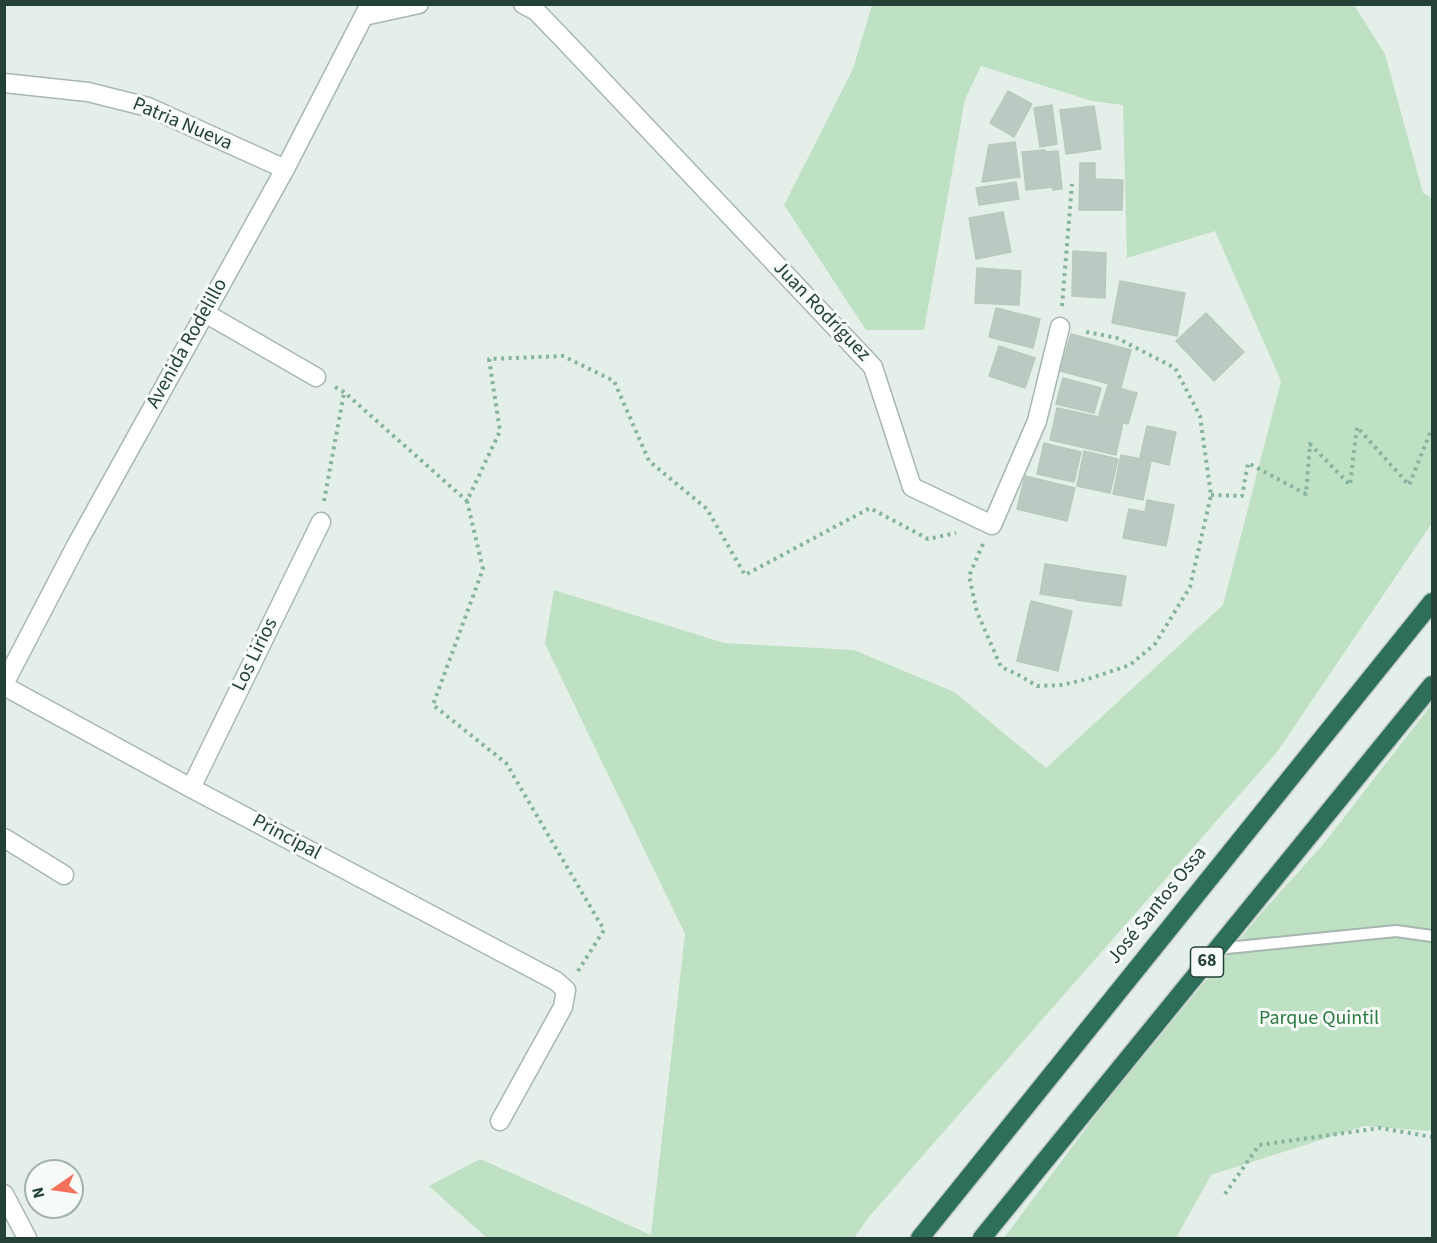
<!DOCTYPE html>
<meta charset="utf-8">
<style>
body{margin:0}
#map{position:relative;width:1437px;height:1243px;overflow:hidden;background:#e5efe9;font-family:"Source Sans 3",sans-serif}
canvas{display:block}
.frame{position:absolute;inset:0;border:6px solid #234136;pointer-events:none}
.north{position:absolute;left:24px;top:1159px;width:60px;height:60px;box-sizing:border-box;background:#f6fbf8;border:2px solid #a2b1aa;border-radius:50%;rotate:257deg;font-size:16px;font-weight:700;line-height:24px;text-align:center;color:#234136}
.north::after{content:'';display:block;margin:auto;width:21px;height:27px;background:#f6715c;clip-path:polygon(50% 0,100% 100%,50% 72%,0 100%)}
</style>
<div id="map">
<canvas width="1437" height="1243"></canvas>
<div class="frame"></div>
<div class="north">N</div>
</div>
<script>
const ctx = document.querySelector('canvas').getContext('2d');
ctx.lineJoin = 'round';
function paint(path, color) {
  ctx.fillStyle = color;
  ctx.fill(path, 'evenodd');
}
function toPath(rows) {
  const path = new Path2D();
  for (const r of rows) {
    path.moveTo(r[0], r[1]);
    for (let i = 2; i < r.length; i += 2) path.lineTo(r[i], r[i + 1]);
  }
  return path;
}
function trace(path, color, width, dash) {
  ctx.strokeStyle = color;
  ctx.lineWidth = width;
  ctx.lineCap = dash ? 'butt' : 'round';
  ctx.setLineDash(dash || []);
  ctx.stroke(path);
}
function label(font, color, halo, rows, align = 'center') {
  ctx.font = font + ' "Source Sans 3",sans-serif';
  ctx.lineWidth = 6;
  ctx.setLineDash([]);
  ctx.textBaseline = 'middle';
  ctx.strokeStyle = halo;
  ctx.fillStyle = color;
  for (const [text, x, y, turn = 0] of rows) {
    ctx.save();
    ctx.translate(x, y);
    ctx.rotate((+turn || 0) * Math.PI / 180);
    ctx.textAlign = isNaN(turn) ? turn : align;
    if (halo) ctx.strokeText(text, 0, 0);
    ctx.fillText(text, 0, 0);
    ctx.restore();
  }
}
paint(toPath([
 [872,5,1354,5,1385,54,1423,193,1432,198,1432,523,1277,752,868,1218,854,1238,487,1238,429,1186,480,1159,651,1235,685,934,545,644,554,590,724,643,854,650,954,692,1046,768,1223,605,1281,381,1215,231,1127,258,1123,105,1092,101,981,66,965,99,924,330,866,330,784,205,853,69],
 [1432,704,1432,1131,1364,1126,1211,1175,1176,1238,1004,1238,1102,1107,1263,911,1321,847]
]), '#bee0c3');
const building = toPath([
 [1008,91,1032,104,1014,137,990,123,1008,91],
 [1052,105,1057,144,1040,147,1034,108,1052,105],
 [1094,106,1101,149,1066,154,1060,110,1094,106],
 [1015,142,1020,177,982,182,989,145,1015,142],
 [1045,150,1045,152,1058,151,1062,189,1053,190,1052,187,1026,190,1022,152,1045,150],
 [1080,163,1095,163,1095,179,1123,180,1122,210,1079,210,1080,163],
 [1016,182,1019,199,979,205,976,188,1016,182],
 [1003,212,1011,252,976,259,969,218,1003,212],
 [1073,251,1106,253,1105,298,1072,296,1073,251],
 [977,268,1021,271,1019,305,975,303,977,268],
 [1120,281,1185,293,1177,336,1112,323,1120,281],
 [996,308,1040,319,1033,348,989,337,996,308],
 [1206,313,1244,352,1214,381,1176,341,1206,313],
 [1071,334,1131,350,1121,387,1060,371,1071,334],
 [999,346,1035,358,1025,388,989,376,999,346],
 [1063,378,1101,388,1094,413,1056,404,1063,378],
 [1108,385,1137,393,1128,424,1099,415,1108,385],
 [1057,408,1123,422,1116,455,1050,440,1057,408],
 [1147,426,1176,432,1169,465,1140,458,1147,426],
 [1044,443,1081,452,1074,482,1037,474,1044,443],
 [1084,451,1118,459,1110,493,1077,486,1084,451],
 [1121,455,1151,461,1143,500,1113,494,1121,455],
 [1025,476,1075,488,1067,521,1017,509,1025,476],
 [1147,500,1174,505,1166,546,1123,538,1129,509,1145,512,1147,500],
 [1045,564,1080,569,1075,599,1040,594,1045,564],
 [1081,570,1126,576,1121,606,1076,600,1081,570],
 [1031,601,1072,611,1058,671,1017,661,1031,601]
]);
paint(building, '#bacac2');
trace(building, '#b7c9bf', 1.5);
const service = toPath([
 [1217,949,1396,931,1432,936]
]);
const minor = toPath([
 [523,4,536,11,565,41,873,367,912,487,992,525,1037,421,1060,327],
 [364,16,419,4],
 [4,83,88,92,148,107,285,169],
 [205,313,316,377],
 [4,686,191,788,556,981,566,990,563,1007,500,1121],
 [191,788,321,522],
 [4,838,64,875],
 [4,1194,27,1238]
]);
const tertiary = toPath([
 [4,684,78,542,285,169,370,4]
]);
const motorway = toPath([
 [920,1238,1432,602],
 [982,1238,1432,685]
]);
trace(service, '#a7b7b0', 14);
trace(minor, '#a7b7b0', 21);
trace(tertiary, '#a7b7b0', 21);
trace(motorway, '#c1cac7', 21);
trace(toPath([
 [1062,306,1072,184],
 [335,387,344,392,467,501],
 [1211,495,1242,496,1248,463,1306,494,1310,444,1350,485,1357,427,1409,485,1432,428],
 [324,501,344,393],
 [983,544,969,576,977,612,1001,667,1017,674,1037,686,1062,685,1091,678,1130,665,1155,644,1190,587,1211,495,1200,416,1175,368,1117,338,1082,331],
 [578,971,604,930,506,763,433,705,483,569,467,501,500,431,489,359,563,356,614,381,649,461,707,509,745,575,870,508,928,539,956,533],
 [1225,1194,1259,1145,1380,1128,1432,1137]
]), '#85b39f', 4, [3, 4.5]);
trace(service, '#fff', 10);
trace(minor, '#fff', 18);
trace(tertiary, '#fff', 18);
trace(motorway, '#2e6f5a', 18);
for (const [x, y, w] of [
 [1207,962,33]
]) {
  const box = new Path2D();
  box.roundRect(x - w / 2, y - 15, w, 30, 4.5);
  ctx.fillStyle = '#f6fbf8';
  ctx.fill(box);
  trace(box, '#234136', 1.5);
}
label('bold 18px', '#234136', null, [
 ["68",1207,962]
]);
label('20px', '#234136', '#f6fbf8', [
 ["Patria Nueva",182,125,23],
 ["Juan Rodríguez",821,312,46],
 ["Avenida Rodelillo",188,344,-61],
 ["Los Lirios",256,655,-64],
 ["Principal",286,838,28],
 ["José Santos Ossa",1158,906,-51]
]);
label('20px', '#2c7a41', '#f6fbf8', [
 ["Parque Quintil",1319,1020]
]);
</script>
